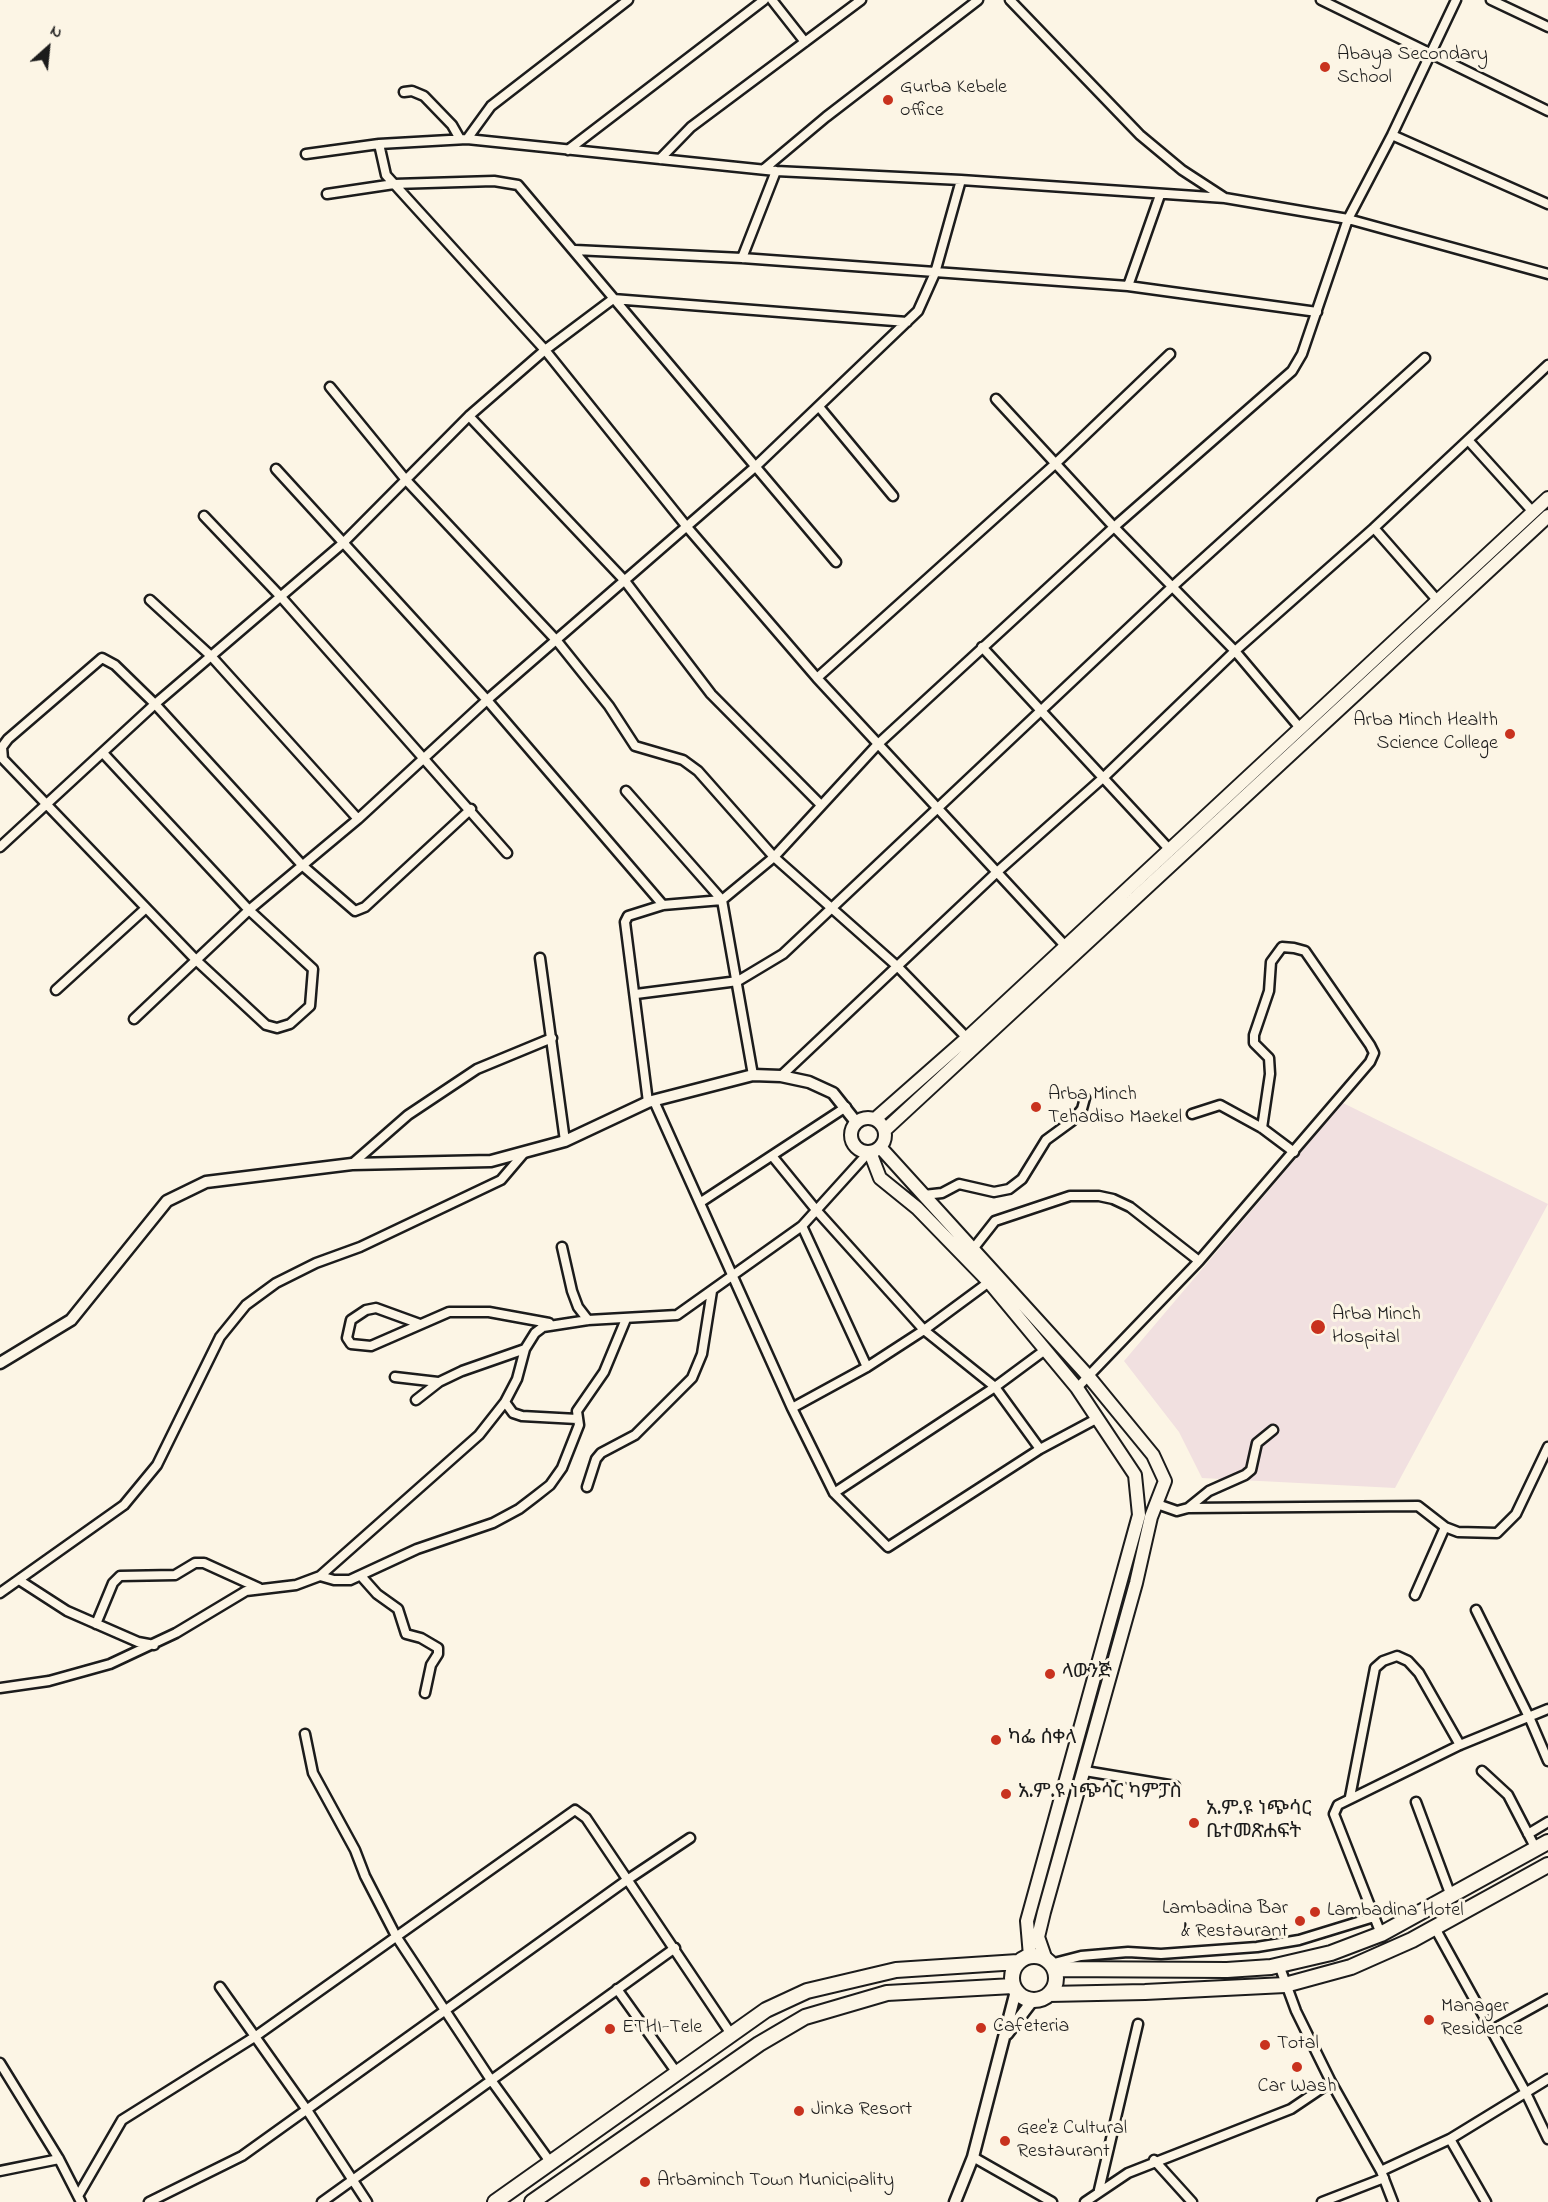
<!DOCTYPE html>
<meta charset="utf-8">
<style>
body{margin:0}
#map{position:relative;width:1548px;height:2202px;overflow:hidden;background:#fcf5e5;font-family:"Indie Flower",sans-serif}
canvas{display:block}
.north{position:absolute;left:18px;top:18px;width:60px;height:60px;-webkit-text-stroke:4px #fcf5e5;paint-order:stroke;rotate:27deg;font-size:16px;font-weight:700;line-height:24px;text-align:center;color:#1c1c1c}
.north::after{content:'';display:block;margin:auto;width:21px;height:27px;background:#1c1c1c;clip-path:polygon(50% 0,100% 100%,50% 72%,0 100%)}
</style>
<div id="map">
<canvas width="1548" height="2202"></canvas>
<div class="north">N</div>
</div>
<script>
const ctx = document.querySelector('canvas').getContext('2d');
ctx.lineJoin = 'round';
function paint(path, color) {
  ctx.fillStyle = color;
  ctx.fill(path, 'evenodd');
}
function toPath(rows) {
  const path = new Path2D();
  for (const r of rows) {
    if (r.length === 3) {
      path.moveTo(r[0] + r[2], r[1]);
      path.arc(r[0], r[1], r[2], 0, 2 * Math.PI);
      continue;
    }
    path.moveTo(r[0], r[1]);
    for (let i = 2; i < r.length; i += 2) path.lineTo(r[i], r[i + 1]);
  }
  return path;
}
function trace(path, color, width, dash) {
  ctx.strokeStyle = color;
  ctx.lineWidth = width;
  ctx.lineCap = dash ? 'butt' : 'round';
  ctx.setLineDash(dash || []);
  ctx.stroke(path);
}
function label(font, color, halo, rows, align = 'center') {
  ctx.font = font + ' "Indie Flower","Noto Sans Ethiopic",sans-serif';
  ctx.lineWidth = 6;
  ctx.setLineDash([]);
  ctx.textBaseline = 'middle';
  ctx.strokeStyle = halo;
  ctx.fillStyle = color;
  for (const [text, x, y, turn = 0] of rows) {
    ctx.save();
    ctx.translate(x, y);
    ctx.rotate((+turn || 0) * Math.PI / 180);
    ctx.textAlign = isNaN(turn) ? turn : align;
    if (halo) ctx.strokeText(text, 0, 0);
    ctx.fillText(text, 0, 0);
    ctx.restore();
  }
}
paint(toPath([
 [1343,1103,1548,1204,1395,1488,1202,1478,1179,1432,1124,1361]
]), '#f1e0e0');
const minor = toPath([
 [772,0,805,42],
 [1010,0,1140,135,1182,170,1225,198],
 [1321,0,1548,111],
 [1491,0,1548,27],
 [404,92,412,91,424,96,452,125,460,139],
 [1392,135,1548,204],
 [467,139,491,106,628,0],
 [379,144,386,175,545,350,687,527,817,678,1069,950],
 [568,150,764,0],
 [306,154,379,144,467,139,776,171,961,180,1225,198,1348,219,1548,274],
 [660,159,691,127,861,0],
 [764,169,826,117,978,0],
 [327,194,394,184,494,181,518,185,836,562],
 [575,250,742,258,1128,286,1317,312],
 [742,258,776,171],
 [1128,286,1160,195],
 [330,387,406,480,557,641,609,706,635,746,683,760,698,771,774,857,898,967,967,1038],
 [996,399,1114,527,1235,651,1300,728],
 [820,408,893,496],
 [469,416,625,581,711,694,821,805],
 [1468,440,1533,512],
 [276,469,487,700,663,905],
 [204,516,281,597,507,853],
 [1374,528,1438,601],
 [150,600,211,656,358,819],
 [982,647,1170,850],
 [817,678,1055,464,1170,354],
 [103,753,249,910,313,969,310,1006,290,1024,277,1028,266,1025,197,961,3,759,2,747,8,739,102,658,115,665,155,704,303,866,355,911,365,907,471,809],
 [626,791,722,900,753,1075],
 [0,847,155,704,342,544,469,416,545,350,613,299,907,322],
 [540,958,565,1141],
 [56,990,145,909],
 [636,994,738,981,783,954,1172,587,1425,358],
 [134,1019,249,910,358,819,487,700,755,467,918,311,935,273,961,180],
 [781,1076,997,872,1104,777,1235,651,1374,528,1548,365],
 [654,1101,792,1408,834,1493,888,1547,1040,1449,1098,1418],
 [648,1102,625,922,628,916,663,905,722,900,774,857,878,744,1114,527,1292,371,1302,354,1348,219,1392,135,1456,0],
 [1192,1114,1220,1105,1262,1128,1294,1152],
 [773,1157,817,1211,924,1330,995,1387,1040,1449],
 [352,1164,408,1115,477,1069,552,1038],
 [924,1195,942,1193,959,1184,994,1192,1009,1189,1022,1179,1046,1140,1072,1121,1082,1109,1085,1098],
 [701,1202,846,1107],
 [802,1226,867,1367],
 [562,1247,572,1291,578,1307,588,1320],
 [973,1249,995,1221,1070,1196,1099,1196,1113,1199,1130,1207,1199,1261],
 [420,1324,376,1308,366,1310,351,1320,347,1338,351,1344,371,1346,449,1312,489,1312,549,1323],
 [395,1377,438,1382],
 [1077,1388,1199,1261,1370,1062,1374,1053,1370,1045,1305,951,1294,948,1282,947,1271,962,1269,991,1254,1035,1254,1043,1269,1058,1270,1074,1262,1128],
 [416,1400,439,1382,462,1371,525,1349],
 [505,1402,513,1413,522,1416,577,1419],
 [792,1408,867,1367,924,1330,989,1282],
 [587,1487,596,1459,601,1453,635,1435,692,1378,702,1354,712,1291],
 [834,1493,995,1387,1045,1350],
 [1157,1504,1177,1511,1188,1508,1418,1506,1445,1527,1458,1532,1497,1533,1516,1514,1548,1447],
 [1188,1508,1209,1491,1245,1475,1251,1470,1257,1443,1273,1430],
 [320,1576,334,1580,350,1580,417,1549,493,1523,519,1509,536,1496,550,1485,562,1468,579,1425,577,1411,604,1372,626,1319],
 [361,1576,377,1594,398,1609,406,1634,421,1638,438,1648,438,1654,431,1665,425,1693],
 [19,1580,67,1611,138,1642,154,1645],
 [0,1593,124,1505,157,1465,220,1337,246,1305,276,1283,316,1263,360,1247,501,1180,524,1153],
 [1415,1595,1445,1527],
 [1476,1610,1530,1719,1548,1761],
 [96,1624,113,1583,120,1576,175,1575,195,1563,204,1563,259,1588],
 [0,1688,49,1681,110,1664,176,1633,246,1591,296,1585,320,1576,479,1435,505,1402,517,1379,525,1349,535,1333,543,1327,588,1320,677,1315,802,1226,869,1152],
 [305,1734,313,1773,355,1850,365,1876,396,1936,491,2080,551,2163],
 [1085,1771,1175,1786],
 [1482,1771,1508,1795,1536,1849],
 [1350,1797,1375,1668,1383,1661,1397,1656,1408,1661,1419,1673,1460,1745],
 [1416,1802,1451,1896],
 [1528,1834,1548,1822],
 [1435,1928,1525,2091,1548,2139],
 [1381,1934,1334,1814,1338,1805,1460,1745,1548,1709],
 [1050,1964,1081,1956,1128,1952,1161,1954,1257,1947,1299,1940,1374,1917],
 [1279,1965,1296,2011,1331,2082,1381,2171,1393,2202],
 [220,1987,307,2110,367,2202],
 [617,1989,677,2073],
 [1492,2030,1548,1999],
 [0,2063,59,2159,81,2202],
 [1450,2139,1486,2202],
 [973,2157,1052,2202],
 [1154,2160,1192,2202],
 [0,2171,59,2159],
 [1381,2171,1450,2139,1548,2079],
 [1099,2190,1138,2024],
 [78,2196,122,2120,256,2036,575,1810,586,1818,731,2034],
 [149,2202,242,2156,627,1880,690,1838],
 [322,2202,675,1948],
 [1085,2202,1128,2173,1291,2109,1331,2082],
 [1322,2202,1384,2178]
]);
const tertiary = toPath([
 [0,1363,71,1320,167,1201,206,1182,352,1164,491,1161,565,1141,648,1102,753,1075,781,1076,809,1082,833,1093,856,1122],
 [1007,2034,1033,2000],
 [955,2202,973,2157,1016,1991]
]);
const secondary = toPath([
 [868,1135,17],
 [875,1119,967,1038,1548,498],
 [885,1130,1548,516],
 [880,1147,1089,1377,1153,1455,1165,1481,1151,1517,1136,1583,1044,1912,1038,1937,1046,1960],
 [870,1152,880,1178,917,1208,989,1282,1077,1388,1135,1475,1139,1515,1027,1921,1030,1956]
]);
const trunk = toPath([
 [1034,1978,22],
 [1054,1969,1227,1970,1271,1967,1331,1953,1381,1934,1548,1842],
 [1049,1994,1145,1992,1285,1985,1351,1967,1412,1940,1548,1865],
 [495,2202,766,2010,807,1991,896,1970,1018,1962],
 [532,2202,759,2044,805,2017,887,1993,1013,1986]
]);
trace(minor, '#1c1c1c', 13);
trace(tertiary, '#1c1c1c', 15);
trace(secondary, '#1c1c1c', 16);
trace(trunk, '#1c1c1c', 18);
trace(minor, '#fcf5e5', 8);
trace(tertiary, '#fcf5e5', 10);
trace(secondary, '#fcf5e5', 12);
trace(trunk, '#fcf5e5', 14);
for (const [x, y, r, color] of [
 [1325,67,6,"#c8321e"],
 [888,100,6,"#c8321e"],
 [1510,734,6,"#c8321e"],
 [1036,1107,6,"#c8321e"],
 [1318,1327,8,"#c8321e"],
 [1050,1674,6,"#c8321e"],
 [996,1740,6,"#c8321e"],
 [1006,1794,6,"#c8321e"],
 [1194,1823,6,"#c8321e"],
 [1315,1912,6,"#c8321e"],
 [1300,1921,6,"#c8321e"],
 [1429,2020,6,"#c8321e"],
 [981,2028,6,"#c8321e"],
 [610,2029,6,"#c8321e"],
 [1265,2045,6,"#c8321e"],
 [1297,2067,6,"#c8321e"],
 [799,2111,6,"#c8321e"],
 [1005,2141,6,"#c8321e"],
 [645,2182,6,"#c8321e"]
]) {
  const dot = new Path2D();
  dot.arc(x, y, r, 0, 2 * Math.PI);
  ctx.fillStyle = color;
  ctx.fill(dot);
  trace(dot, '#fcf5e5', 2);
}
label('20px', '#1c1c1c', '#fcf5e5', [
 ["Abaya Secondary",1337,56],
 ["School",1337,79],
 ["Gurba Kebele",900,89],
 ["office",900,112],
 ["Arba Minch Health",1498,722,"right"],
 ["Science College",1498,745,"right"],
 ["Arba Minch",1048,1096],
 ["Tehadiso Maekel",1048,1119],
 ["Arba Minch",1332,1316],
 ["Hospital",1332,1339],
 ["ላውንጅ",1062,1674],
 ["ካፌ ሰቀላ",1008,1740],
 ["አ.ም.ዩ ነጭሳር ካምፓስ",1018,1794],
 ["አ.ም.ዩ ነጭሳር",1206,1811],
 ["ቤተመጽሐፍት",1206,1834],
 ["Lambadina Bar",1288,1910,"right"],
 ["& Restaurant",1288,1933,"right"],
 ["Lambadina Hotel",1327,1912],
 ["Manager",1441,2008],
 ["Residence",1441,2031],
 ["Cafeteria",993,2028],
 ["ETHI-Tele",622,2029],
 ["Total",1277,2045],
 ["Car Wash",1297,2088,"center"],
 ["Jinka Resort",811,2111],
 ["Gee'z Cultural",1017,2130],
 ["Restaurant",1017,2153],
 ["Arbaminch Town Municipality",657,2182]
], 'left');
</script>
